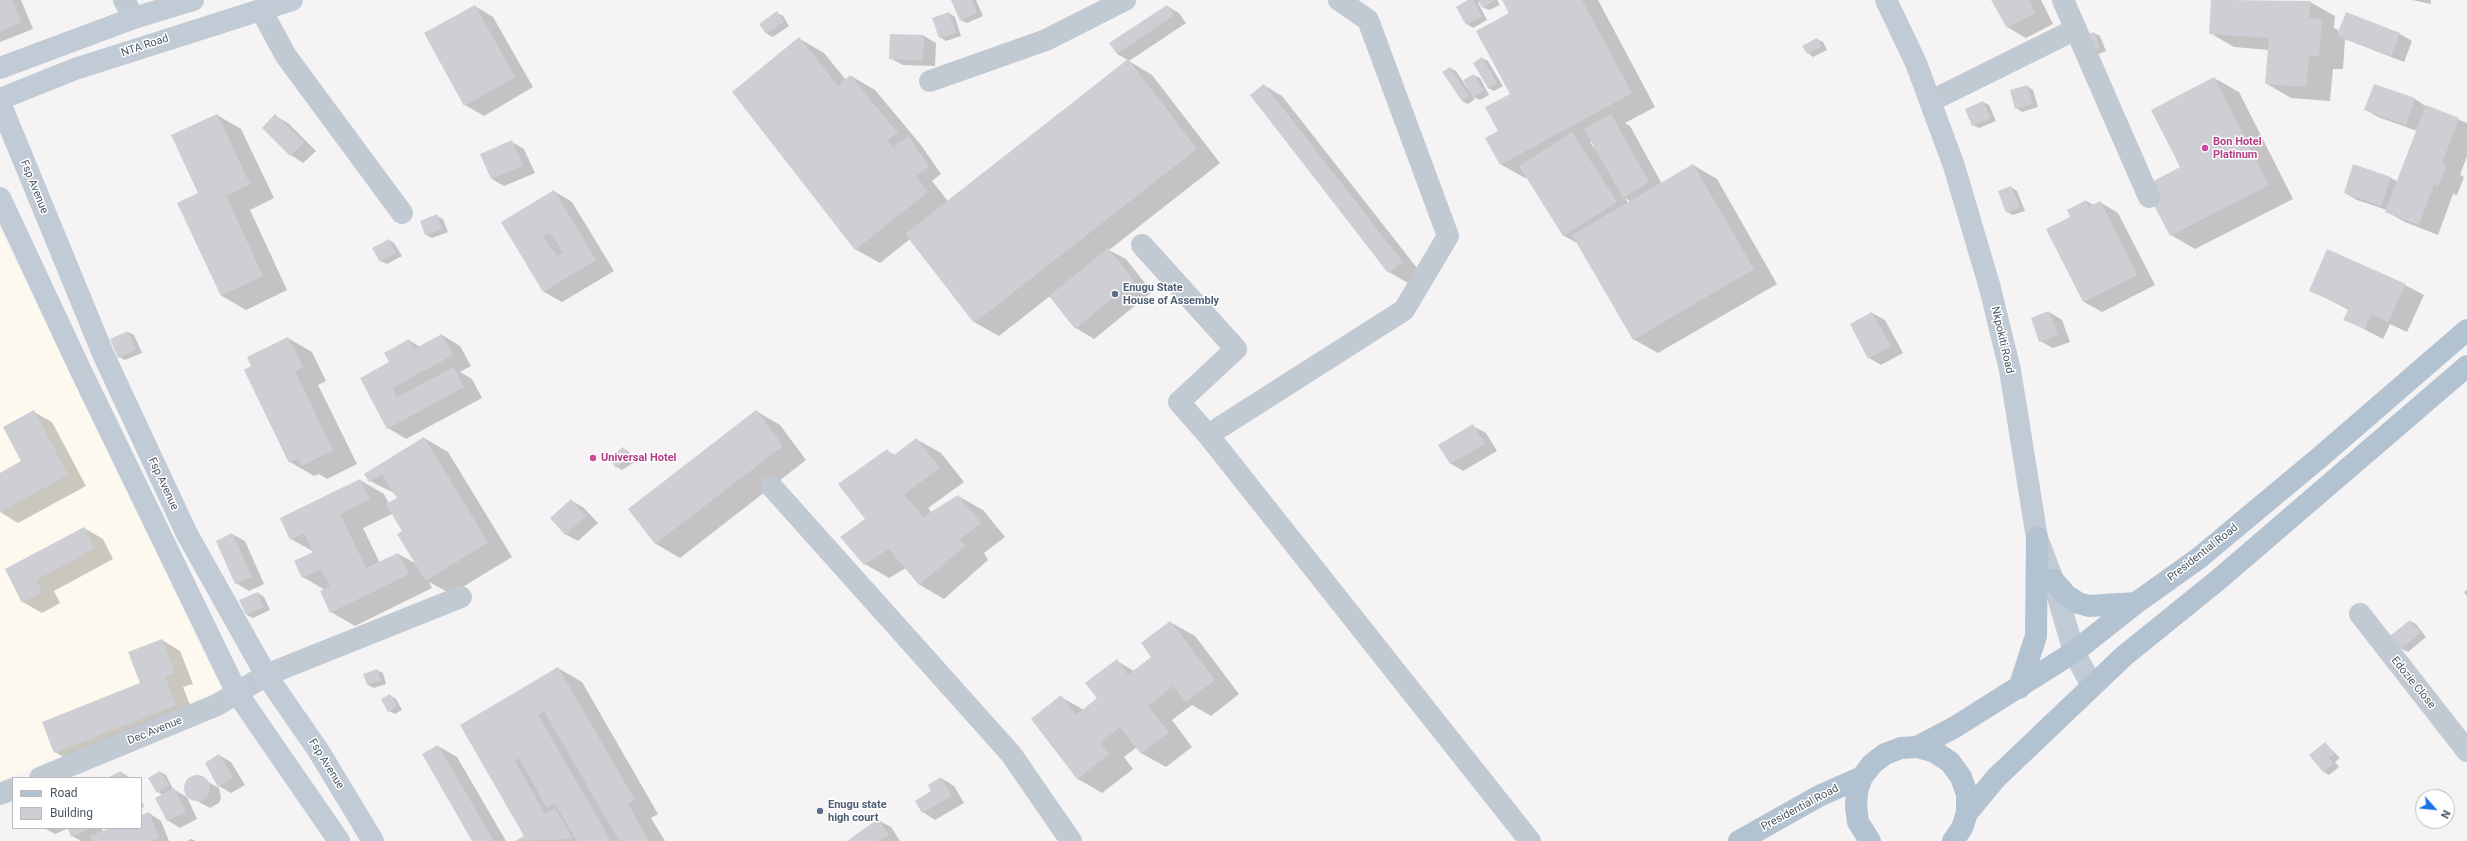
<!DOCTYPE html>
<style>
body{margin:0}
#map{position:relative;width:2467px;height:841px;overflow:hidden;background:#f5f3f3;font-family:Roboto,sans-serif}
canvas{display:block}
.legend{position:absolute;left:12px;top:777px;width:130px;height:52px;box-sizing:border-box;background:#fff;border:1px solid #b7bbc0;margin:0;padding:5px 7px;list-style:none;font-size:12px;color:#4a5661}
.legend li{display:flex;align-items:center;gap:8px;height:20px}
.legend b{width:20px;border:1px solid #b7bbc0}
.north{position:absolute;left:2415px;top:789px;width:40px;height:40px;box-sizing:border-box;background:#fff;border:1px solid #b7bbc0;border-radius:50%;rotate:117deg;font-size:11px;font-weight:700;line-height:16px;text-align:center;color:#4a5661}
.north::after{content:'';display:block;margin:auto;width:14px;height:18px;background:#1a73e8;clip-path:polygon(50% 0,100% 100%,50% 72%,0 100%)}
</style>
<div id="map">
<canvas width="2467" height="841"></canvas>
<ul class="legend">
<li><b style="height:5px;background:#b3c2d1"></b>Road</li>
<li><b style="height:11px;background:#cdcfd5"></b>Building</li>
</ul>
<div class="north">N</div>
</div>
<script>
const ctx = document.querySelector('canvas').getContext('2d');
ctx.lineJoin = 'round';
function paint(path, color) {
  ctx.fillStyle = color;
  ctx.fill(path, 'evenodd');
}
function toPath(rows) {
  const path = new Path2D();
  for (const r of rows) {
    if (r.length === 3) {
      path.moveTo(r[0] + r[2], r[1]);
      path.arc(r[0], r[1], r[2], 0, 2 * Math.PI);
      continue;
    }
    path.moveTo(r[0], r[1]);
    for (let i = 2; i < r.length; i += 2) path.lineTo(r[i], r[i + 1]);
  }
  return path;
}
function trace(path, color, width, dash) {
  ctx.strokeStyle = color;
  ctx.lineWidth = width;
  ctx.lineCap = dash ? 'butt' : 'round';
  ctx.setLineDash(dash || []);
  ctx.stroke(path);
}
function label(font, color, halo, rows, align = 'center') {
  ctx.font = font + ' Roboto,sans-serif';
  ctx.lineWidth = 3;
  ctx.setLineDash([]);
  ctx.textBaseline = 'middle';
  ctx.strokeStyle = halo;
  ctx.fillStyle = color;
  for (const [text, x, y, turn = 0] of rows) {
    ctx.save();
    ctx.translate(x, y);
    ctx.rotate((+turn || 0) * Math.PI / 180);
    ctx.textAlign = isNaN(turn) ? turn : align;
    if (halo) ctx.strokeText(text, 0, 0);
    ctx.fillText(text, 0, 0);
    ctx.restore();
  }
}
paint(toPath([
 [0,228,221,689,0,781]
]), '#fdf9ef');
paint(toPath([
 [0,0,21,0,33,29,0,42],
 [952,0,976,0,983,16,967,23,961,20],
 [1467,0,1497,0,1500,5,1489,10,1483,7,1480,1,1478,3,1487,20,1473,28,1467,24],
 [1503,0,1598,0,1655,107,1625,123,1630,126,1662,184,1693,165,1717,179,1777,284,1658,353,1633,339,1579,244,1564,236,1527,177,1525,178,1500,164,1499,131,1511,94,1510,13],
 [1590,142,1592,142,1595,147,1594,148],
 [1625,198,1631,202,1628,203],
 [1992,0,2041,0,2053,24,2026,38,2007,27],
 [2212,0,2310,2,2335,16,2334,28,2340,31,2346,14,2400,34,2412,41,2404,62,2345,39,2343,69,2333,69,2330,101,2291,98,2267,84,2269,50,2234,47,2210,33],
 [2412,0,2431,0,2431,4],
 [475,6,493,17,533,87,484,116,465,105],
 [1167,6,1179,13,1186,23,1129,61,1152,75,1220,163,1109,250,1126,259,1152,292,1094,339,1076,328,1050,296,999,336,974,322,910,239,880,263,855,249,800,39,824,53,846,80,851,76,875,90,921,145,941,174,932,181,948,201,1128,60,1117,54],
 [777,13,783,16,789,26,773,37,767,34,760,24],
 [949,13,955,17,961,36,946,41,940,37],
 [2094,33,2100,36,2106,51,2094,56],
 [891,35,924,36,936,43,935,66,903,65,890,58],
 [1817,39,1823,42,1827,50,1813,57,1808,53],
 [1482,58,1488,61,1503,86,1494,91,1488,88],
 [1450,68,1456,71,1468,89,1474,75,1480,78,1489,95,1480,100,1472,96,1475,99,1468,104,1462,101],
 [2214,78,2239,92,2293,199,2195,249,2171,235,2182,168],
 [1264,85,1282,96,1421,273,1408,283,1389,272,1251,96],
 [2027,86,2033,90,2038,107,2022,112,2016,108],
 [2415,99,2427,107,2467,123,2467,156,2460,175,2464,177,2457,195,2453,194,2438,235,2405,222,2387,212,2387,210,2357,200,2345,193,2391,178,2398,182,2417,131,2378,117,2366,110],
 [1983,102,1989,105,1996,121,1979,128,1973,125,1966,109],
 [217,115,241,129,274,198,250,210,287,290,246,310,222,296,179,203,200,193],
 [275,116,288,123,316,151,303,163,291,155,263,128],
 [512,142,524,149,535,173,504,186,492,179,481,154],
 [2011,187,2017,191,2025,211,2013,215,2007,212],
 [554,191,572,202,614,271,562,302,544,292,502,223],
 [2086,201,2094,205,2100,202,2118,213,2155,285,2102,312,2084,302,2072,217],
 [437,216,443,219,448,232,432,238,426,235],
 [389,240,394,243,402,256,387,264,381,261],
 [2405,285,2424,295,2407,332,2390,324,2383,339,2345,319,2349,310,2310,290],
 [2049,312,2062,320,2070,342,2053,348,2040,341],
 [1872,313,1885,320,1903,353,1881,365,1869,358],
 [128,332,134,335,142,353,125,360,119,357],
 [442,335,460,346,471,366,460,372,472,379,482,398,406,439,388,428,390,363,409,340,420,347],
 [288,338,312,352,326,381,318,385,357,464,327,479,319,474,314,476,290,462,253,366],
 [756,411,780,425,806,460,680,558,656,544,630,509],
 [34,412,52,422,86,486,18,523,0,512,0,474,23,462],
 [1473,426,1486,433,1497,451,1463,471,1451,464,1440,446],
 [424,438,448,452,512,557,451,594,429,582,432,588,355,626,331,612,325,590,303,577,314,552,291,539,360,480,384,494,389,504,398,498,396,494,370,481],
 [392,514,403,532,417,564,398,554,380,563,363,528],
 [916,439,941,453,964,482,928,508,932,513,958,496,983,510,1005,537,984,553,988,560,944,599,920,585,906,568,889,578,865,564,866,519,887,451,895,455],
 [623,448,629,452,636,461,622,470,617,467],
 [571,500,584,508,598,523,578,541,565,534],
 [84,528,103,539,113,559,54,591,60,603,42,613,23,602,6,570],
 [232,534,245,541,264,584,249,591,236,583],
 [2467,590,2467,596,2464,592],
 [258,593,264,597,270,610,253,618,247,615,241,601],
 [2410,621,2416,624,2426,637,2408,652,2402,649,2392,636],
 [1170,622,1195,636,1239,694,1211,716,1192,705,1172,720,1192,747,1166,767,1141,753,1137,747,1124,757,1133,769,1102,793,1078,779,1032,719,1061,697,1084,710,1098,699,1117,661,1134,671,1153,657],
 [162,640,180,651,193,684,183,687,194,715,73,763,55,752,142,684],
 [558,668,582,682,658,814,651,818,665,841,517,841,525,836,461,725],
 [377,670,383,673,386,684,374,688,368,685,364,674],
 [390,695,396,699,402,710,395,714,389,711],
 [2325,743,2340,758,2335,762,2339,767,2329,775,2324,772],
 [438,746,457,757,506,841,473,841],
 [219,755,231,762,245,785,231,793,219,786],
 [121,772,131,778,109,778],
 [160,772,166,775,173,789,187,797,197,819,180,828,167,820,163,795,158,792],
 [197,776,219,788,221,798,219,803,210,808,188,796,185,785,188,781],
 [941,778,954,786,964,803,935,820,923,812],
 [141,798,144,807,141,808],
 [149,813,161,821,169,841,81,841,72,836,69,828,55,834,44,828,102,828,103,832,113,828,141,828,141,817],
 [878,820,891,827,900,841,848,841],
 [191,839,196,841,187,841]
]), '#0003');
paint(toPath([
 [0,0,12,0,21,22,0,32],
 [951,0,972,0,977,13,960,21],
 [1468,0,1473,0,1482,16,1466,25,1456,7],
 [1478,0,1494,0,1494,1,1482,8],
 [1502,0,1582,0,1632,93,1500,165,1485,138,1498,131,1485,107,1510,94,1476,31,1509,13],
 [1991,0,2029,0,2035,13,2007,28],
 [2211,0,2311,1,2309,18,2322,19,2319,56,2309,56,2306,87,2265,84,2269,38,2209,34],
 [475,5,515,77,464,106,424,33],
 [1167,5,1174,15,1117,54,1109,43],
 [777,11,784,22,766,34,759,24],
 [949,12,956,33,939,38,932,18],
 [2346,12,2400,33,2391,56,2337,35],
 [2094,32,2100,48,2088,53,2081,37],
 [890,34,924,35,923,60,889,59],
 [799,37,838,86,850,75,898,133,887,140,904,161,894,146,909,136,929,167,916,176,928,192,855,250,732,92],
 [1817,38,1822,46,1807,54,1802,46],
 [1482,57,1497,83,1488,88,1473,63],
 [1128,59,1197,149,974,323,905,234],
 [1450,67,1469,96,1462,101,1442,72],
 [1474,74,1484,91,1473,97,1463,80],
 [2214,77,2269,185,2170,236,2144,186,2180,167,2151,110],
 [1264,84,1403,262,1388,273,1250,95],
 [2374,84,2415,98,2406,125,2364,110],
 [2027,85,2033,104,2015,109,2010,90],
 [1983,101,1991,118,1972,126,1965,109],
 [2426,105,2459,118,2442,164,2446,166,2438,186,2434,184,2419,225,2385,212],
 [217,114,250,184,226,196,263,276,221,296,177,203,198,193,171,135],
 [275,114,304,143,290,156,262,128],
 [1611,114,1649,182,1623,198,1584,129],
 [1572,132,1617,202,1563,236,1519,166],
 [512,140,523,166,491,179,480,154],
 [1693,164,1754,269,1633,340,1572,235],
 [2353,164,2391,177,2381,206,2344,193],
 [2011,186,2020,207,2006,213,1998,191],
 [554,190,596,260,543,292,501,222],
 [549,232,563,252,557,256,543,236],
 [2086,200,2089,207,2100,201,2137,275,2083,302,2046,229,2070,217,2067,210],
 [437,214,442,229,425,235,420,221],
 [389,239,396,253,380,262,372,248],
 [1108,248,1134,281,1075,329,1049,296],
 [2327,249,2406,284,2388,322,2371,314,2365,329,2343,320,2349,308,2309,291],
 [2049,311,2058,335,2039,342,2031,318],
 [1872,312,1891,346,1868,359,1850,324],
 [128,331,136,350,118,358,110,339],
 [442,334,453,355,392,388,397,397,454,367,464,387,387,429,360,378,389,362,384,353,409,339,414,349],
 [288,337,303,367,295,371,333,450,302,466,298,458,289,463,244,370,251,366,247,357],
 [34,410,68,475,0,512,0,473,21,461,3,427],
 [756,410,783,446,655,544,628,509],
 [1473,424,1485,444,1450,464,1438,445],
 [424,437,488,542,426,581,397,534,402,531,386,504,397,498,382,474,369,482,364,474],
 [916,438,940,468,904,494,923,517,958,495,981,523,960,539,965,546,919,585,889,549,864,565,840,537,865,519,838,484,887,449,893,456],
 [623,447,630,457,616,468,609,458],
 [360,479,370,499,340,514,366,568,398,553,409,574,330,613,320,591,330,586,321,569,302,578,294,561,313,552,304,533,290,540,280,518],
 [571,499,586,516,565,535,550,518],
 [84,527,95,548,36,580,42,592,22,603,5,569],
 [232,533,252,577,235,584,216,541],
 [258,592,264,607,246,615,239,600],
 [2410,620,2421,633,2401,649,2390,636],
 [1170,621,1215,680,1186,702,1173,686,1148,706,1169,732,1141,754,1120,727,1100,743,1109,754,1077,779,1031,719,1061,695,1076,715,1097,698,1085,683,1117,659,1128,675,1151,657,1141,643],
 [162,639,175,673,165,677,176,705,54,753,42,722,140,683,128,652],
 [558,667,635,800,628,804,649,841,619,841,544,711,538,715,611,841,577,841,555,804,547,808,519,758,515,761,545,814,555,808,573,839,515,841,524,836,460,725],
 [377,669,381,680,367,685,363,674],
 [390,694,397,706,388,712,381,699],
 [2325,742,2334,754,2329,758,2333,764,2323,772,2309,755],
 [438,745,494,841,472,841,422,754],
 [219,754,233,778,218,787,205,763],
 [121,771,124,778,107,778],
 [160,771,169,785,157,793,148,778],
 [197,788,13],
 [941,777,952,796,922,813,915,801,931,791,928,785],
 [174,788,186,812,167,821,155,798],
 [149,812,159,838,152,841,92,841,90,836,110,828,141,828,141,815],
 [878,819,889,835,879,841,847,841],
 [68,828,92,828,71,837]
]), '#cdcfd5');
trace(toPath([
 [124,0,134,18],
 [2063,0,2149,197],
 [261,10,286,56,402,213],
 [930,81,1046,40,1125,0],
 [1931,101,2076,29],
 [1142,245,1236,349,1179,402,1208,435,1530,841],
 [1208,435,1404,310,1448,236,1368,20,1339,0],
 [772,487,1011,754,1071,841],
 [2360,614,2467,751],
 [40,778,217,705,266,675,461,597],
 [0,794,13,789]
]), '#c1cad2', 22);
trace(toPath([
 [1886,0,1916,63,1954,166,1990,288,2010,370,2037,538,2053,580,2074,652,2092,686],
 [0,68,134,18,193,0],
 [0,99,75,69,292,0],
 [0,103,104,356,187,534,266,675,318,750,373,841],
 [0,198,80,369,237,693,339,841]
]), '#c1cbd6', 22);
trace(toPath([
 [2053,580,2066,595,2078,603,2089,606,2136,603],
 [2019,688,2036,636,2037,538],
 [1917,747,1955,727,2074,652,2136,603,2199,558,2319,458,2467,330],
 [1967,813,1996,778,2124,656,2218,580,2467,366],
 [1739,841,1819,796,1862,777],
 [1870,841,1858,822,1856,807,1857,791,1862,777,1872,764,1885,754,1901,748,1917,747,1935,752,1950,762,1961,777,1967,794,1967,813,1962,828,1953,841]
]), '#b3c2d1', 22);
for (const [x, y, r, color] of [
 [2205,148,4,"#d1479c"],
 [1115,294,4,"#5c6f8a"],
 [593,458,4,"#d1479c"],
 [820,811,4,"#5c6f8a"]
]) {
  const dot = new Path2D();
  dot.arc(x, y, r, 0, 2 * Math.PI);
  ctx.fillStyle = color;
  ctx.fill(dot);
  trace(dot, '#fff', 1.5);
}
label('11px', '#4a5661', '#fff', [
 ["NTA Road",145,46,-18],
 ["Fsp Avenue",34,187,68],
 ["Nkpokiti Road",2002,340,77],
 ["Fsp Avenue",163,484,65],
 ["Presidential Road",2203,553,-38],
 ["Edozie Close",2413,683,51],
 ["Dec Avenue",155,731,-22],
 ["Fsp Avenue",326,764,58],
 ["Presidential Road",1800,808,-28]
]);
label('bold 11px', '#b23c85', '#fff', [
 ["Bon Hotel",2213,142],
 ["Platinum",2213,155],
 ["Universal Hotel",601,458]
], 'left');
label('bold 11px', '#4e5e75', '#fff', [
 ["Enugu State",1123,288],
 ["House of Assembly",1123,301],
 ["Enugu state",828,805],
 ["high court",828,818]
], 'left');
</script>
